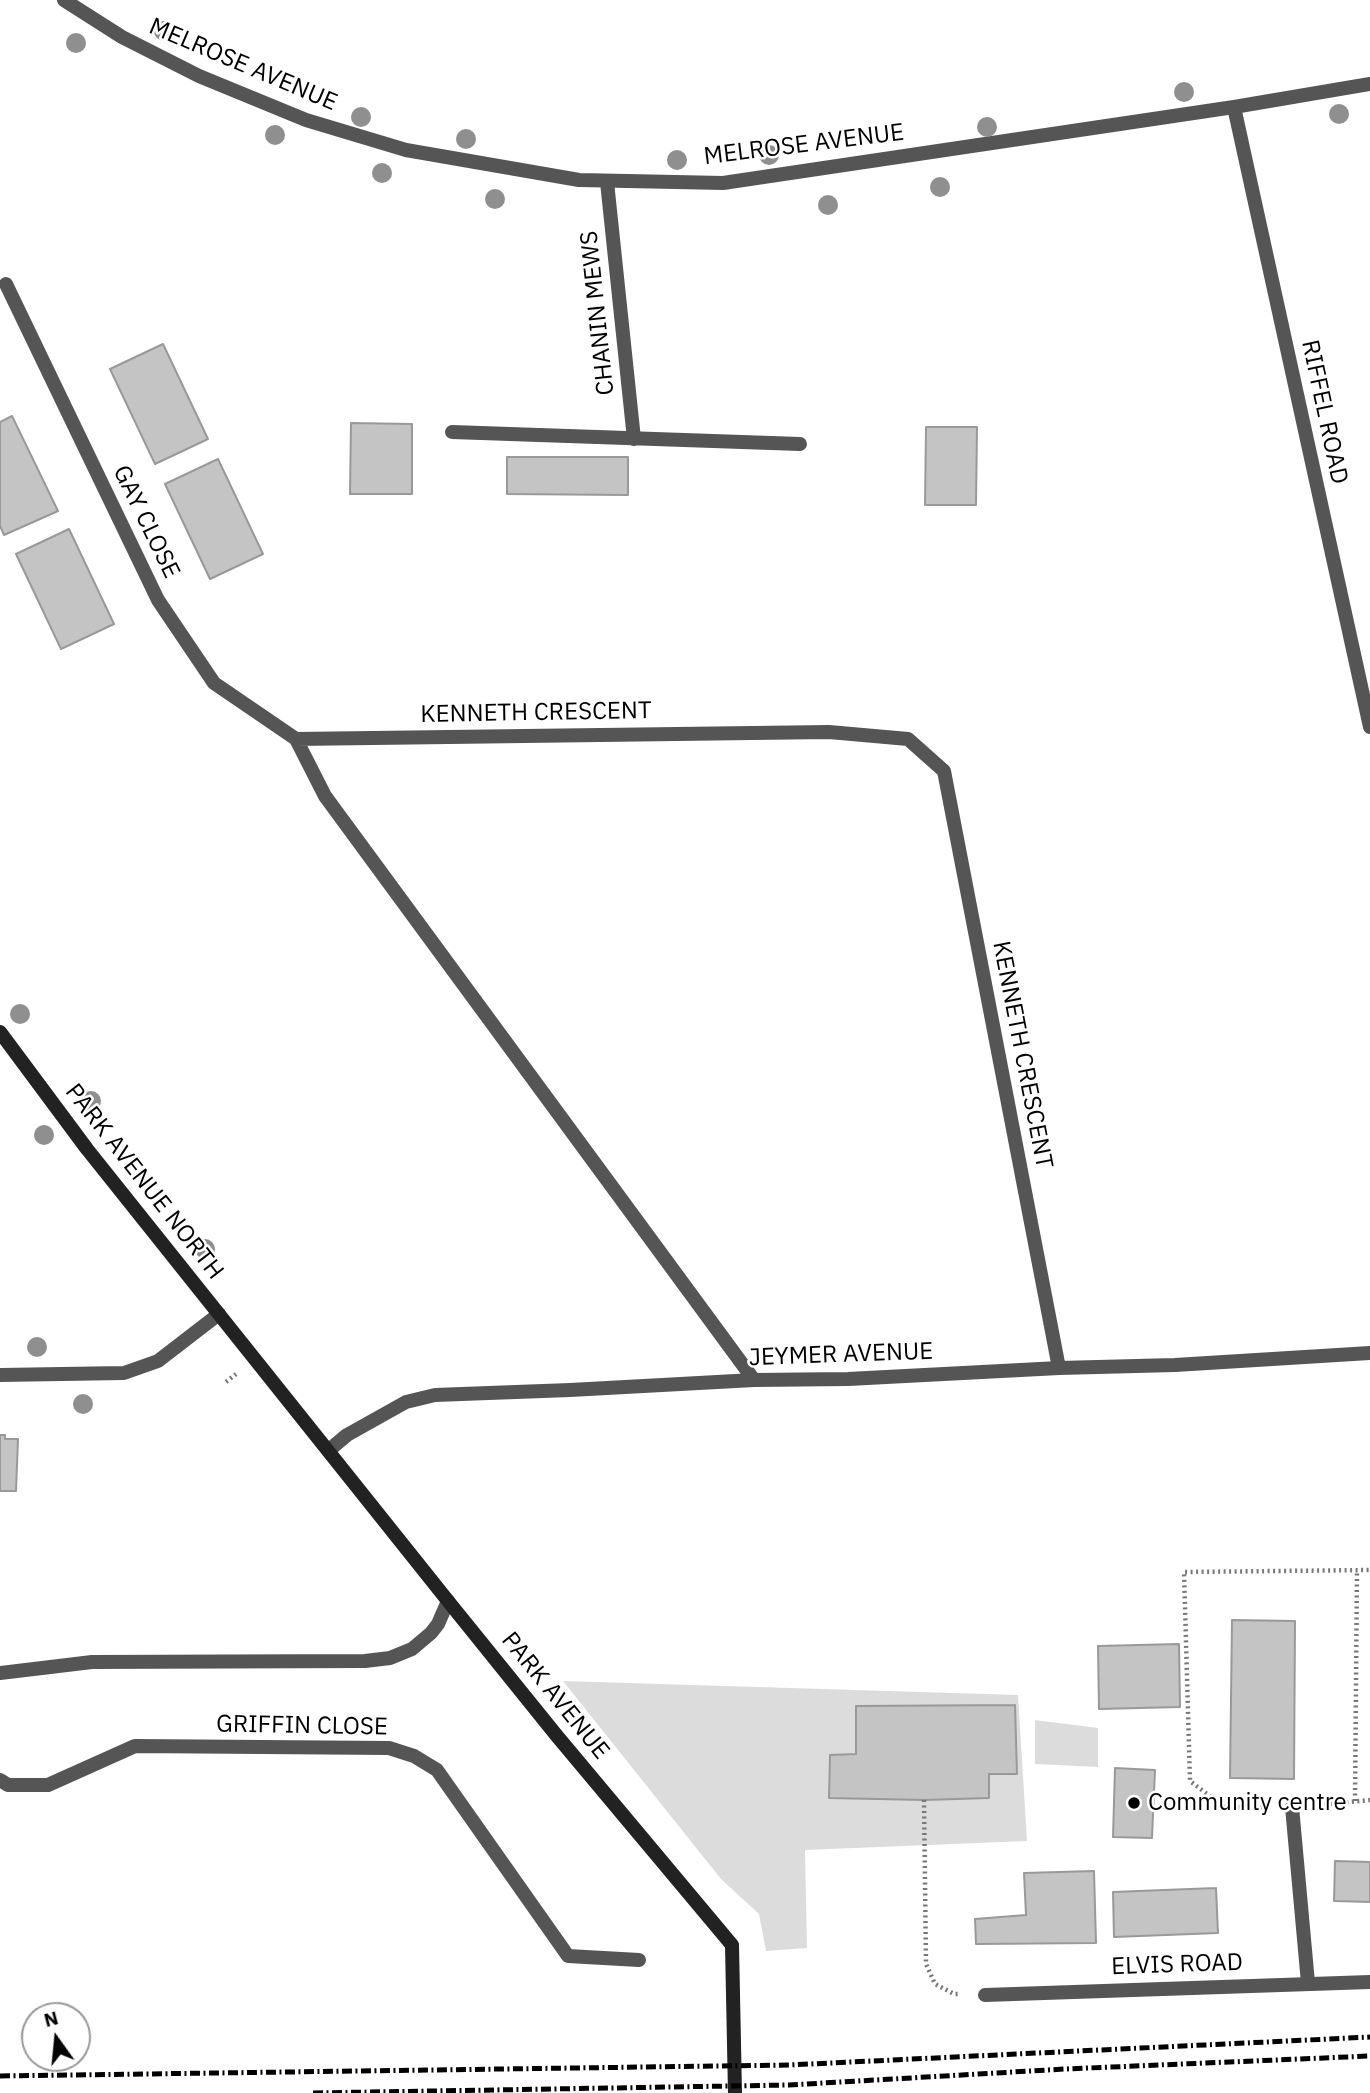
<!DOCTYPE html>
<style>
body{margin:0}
#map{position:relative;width:1370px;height:2093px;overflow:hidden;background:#fff;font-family:"IBM Plex Sans",sans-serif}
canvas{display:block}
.north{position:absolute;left:21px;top:2002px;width:70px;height:70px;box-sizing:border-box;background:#fff;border:2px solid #999;border-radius:50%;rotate:345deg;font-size:19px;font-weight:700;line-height:28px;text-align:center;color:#000}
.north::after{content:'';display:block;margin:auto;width:24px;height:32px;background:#000;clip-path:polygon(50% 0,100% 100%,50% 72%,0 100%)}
</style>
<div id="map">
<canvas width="1370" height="2093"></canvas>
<div class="north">N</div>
</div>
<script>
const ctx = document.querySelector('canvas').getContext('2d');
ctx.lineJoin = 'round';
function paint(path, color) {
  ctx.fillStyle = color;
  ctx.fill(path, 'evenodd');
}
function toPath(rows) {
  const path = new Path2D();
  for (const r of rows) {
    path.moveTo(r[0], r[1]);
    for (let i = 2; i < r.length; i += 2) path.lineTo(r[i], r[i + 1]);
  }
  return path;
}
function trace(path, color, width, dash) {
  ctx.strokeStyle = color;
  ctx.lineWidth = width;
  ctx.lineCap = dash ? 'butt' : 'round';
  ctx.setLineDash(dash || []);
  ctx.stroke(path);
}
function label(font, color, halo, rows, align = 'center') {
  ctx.font = font + ' "IBM Plex Sans",sans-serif';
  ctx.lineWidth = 5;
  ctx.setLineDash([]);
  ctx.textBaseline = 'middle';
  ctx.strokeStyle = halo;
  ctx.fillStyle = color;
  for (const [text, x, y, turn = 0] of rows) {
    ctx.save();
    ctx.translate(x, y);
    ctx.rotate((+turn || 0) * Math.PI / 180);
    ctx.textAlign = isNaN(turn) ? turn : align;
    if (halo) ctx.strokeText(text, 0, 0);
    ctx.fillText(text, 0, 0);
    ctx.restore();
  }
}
paint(toPath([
 [563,1681,1018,1695,1027,1841,805,1850,807,1948,766,1951,759,1914,721,1879],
 [1035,1720,1098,1728,1098,1767,1035,1764]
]), '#dcdcdc');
const building = toPath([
 [163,344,208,439,155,464,110,369,163,344],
 [12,416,58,511,4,535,0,526,0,422,12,416],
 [351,423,412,424,412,494,350,494,351,423],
 [926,427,977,427,976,505,925,505,926,427],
 [507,457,628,457,628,495,507,494,507,457],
 [218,459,263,554,210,579,165,484,218,459],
 [69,529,114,624,61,649,16,554,69,529],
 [0,1435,5,1435,5,1439,18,1439,16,1491,0,1491,0,1435],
 [1232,1620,1295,1621,1294,1779,1230,1778,1232,1620],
 [1179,1644,1180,1707,1099,1709,1098,1646,1179,1644],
 [1015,1705,1017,1774,989,1774,989,1798,924,1800,829,1798,830,1755,856,1754,856,1706,1015,1705],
 [1115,1768,1155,1770,1152,1838,1113,1837,1115,1768],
 [1335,1861,1370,1862,1370,1902,1334,1901,1335,1861],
 [1094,1871,1096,1943,976,1944,975,1919,1026,1915,1024,1873,1094,1871],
 [1216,1888,1218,1933,1114,1937,1113,1892,1216,1888]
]);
paint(building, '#c4c4c4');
trace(building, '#999', 2);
trace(toPath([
 [226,1382,236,1374],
 [924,1800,926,1964,935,1984,954,1994,960,1994],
 [1355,1801,1357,1571],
 [1319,1805,1370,1800],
 [1268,1807,1224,1807,1190,1781,1184,1572,1370,1570]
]), '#777', 4.5, [2, 3.5]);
trace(toPath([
 [1292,1807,1308,1983]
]), '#555', 14);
trace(toPath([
 [64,0,122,37,199,76,306,120,406,150,579,180,723,183,1234,107,1370,84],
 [1234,107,1370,727],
 [607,182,634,439],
 [6,284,158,600,214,683,296,739,325,796,754,1380],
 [452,432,800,444],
 [296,739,829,732,908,739,944,771,1059,1368],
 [0,1375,124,1373,158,1361,219,1314],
 [329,1450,347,1435,406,1402,435,1395,570,1390,754,1380,848,1379,1059,1368,1175,1365,1370,1353],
 [0,1673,92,1662,365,1661,390,1658,412,1649,431,1633,438,1624,448,1601],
 [0,1780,8,1785,48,1785,135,1746,389,1748,414,1756,437,1770,568,1956,639,1960],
 [985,1995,1370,1982]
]), '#555', 14);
trace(toPath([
 [0,1032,87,1149,448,1601,557,1736,732,1945,735,2093]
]), '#222', 14);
trace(toPath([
 [0,2076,789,2065,1370,2037],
 [313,2093,789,2085,1065,2069,1370,2056]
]), '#000', 5, [10, 3.5, 2, 3.5]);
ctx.fillStyle = '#8f8f8f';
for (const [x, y] of [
 [164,31],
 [76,43],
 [1184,92],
 [1339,114],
 [361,117],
 [987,127],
 [275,135],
 [466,139],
 [769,155],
 [677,160],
 [382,173],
 [940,187],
 [495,199],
 [828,205],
 [20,1014],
 [91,1101],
 [44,1135],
 [205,1249],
 [37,1347],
 [83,1404]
]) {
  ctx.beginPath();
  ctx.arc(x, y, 10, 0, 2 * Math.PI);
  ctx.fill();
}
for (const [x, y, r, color] of [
 [1134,1803,7,"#000"]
]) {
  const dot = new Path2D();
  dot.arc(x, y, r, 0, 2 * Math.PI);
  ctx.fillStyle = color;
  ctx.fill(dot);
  trace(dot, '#fff', 2.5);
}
label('24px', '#000', '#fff', [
 ["MELROSE AVENUE",243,65,23],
 ["MELROSE AVENUE",804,145,-7],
 ["CHANIN MEWS",598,313,-96],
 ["RIFFEL ROAD",1324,412,78],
 ["GAY CLOSE",146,522,64],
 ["KENNETH CRESCENT",536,713,-1],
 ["KENNETH CRESCENT",1022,1055,79],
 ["PARK AVENUE NORTH",144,1182,52],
 ["JEYMER AVENUE",841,1355,-2],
 ["PARK AVENUE",555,1696,51],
 ["GRIFFIN CLOSE",302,1726,1],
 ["ELVIS ROAD",1177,1965,-2]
]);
label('24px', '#000', '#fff', [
 ["Community centre",1148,1803]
], 'left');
</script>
